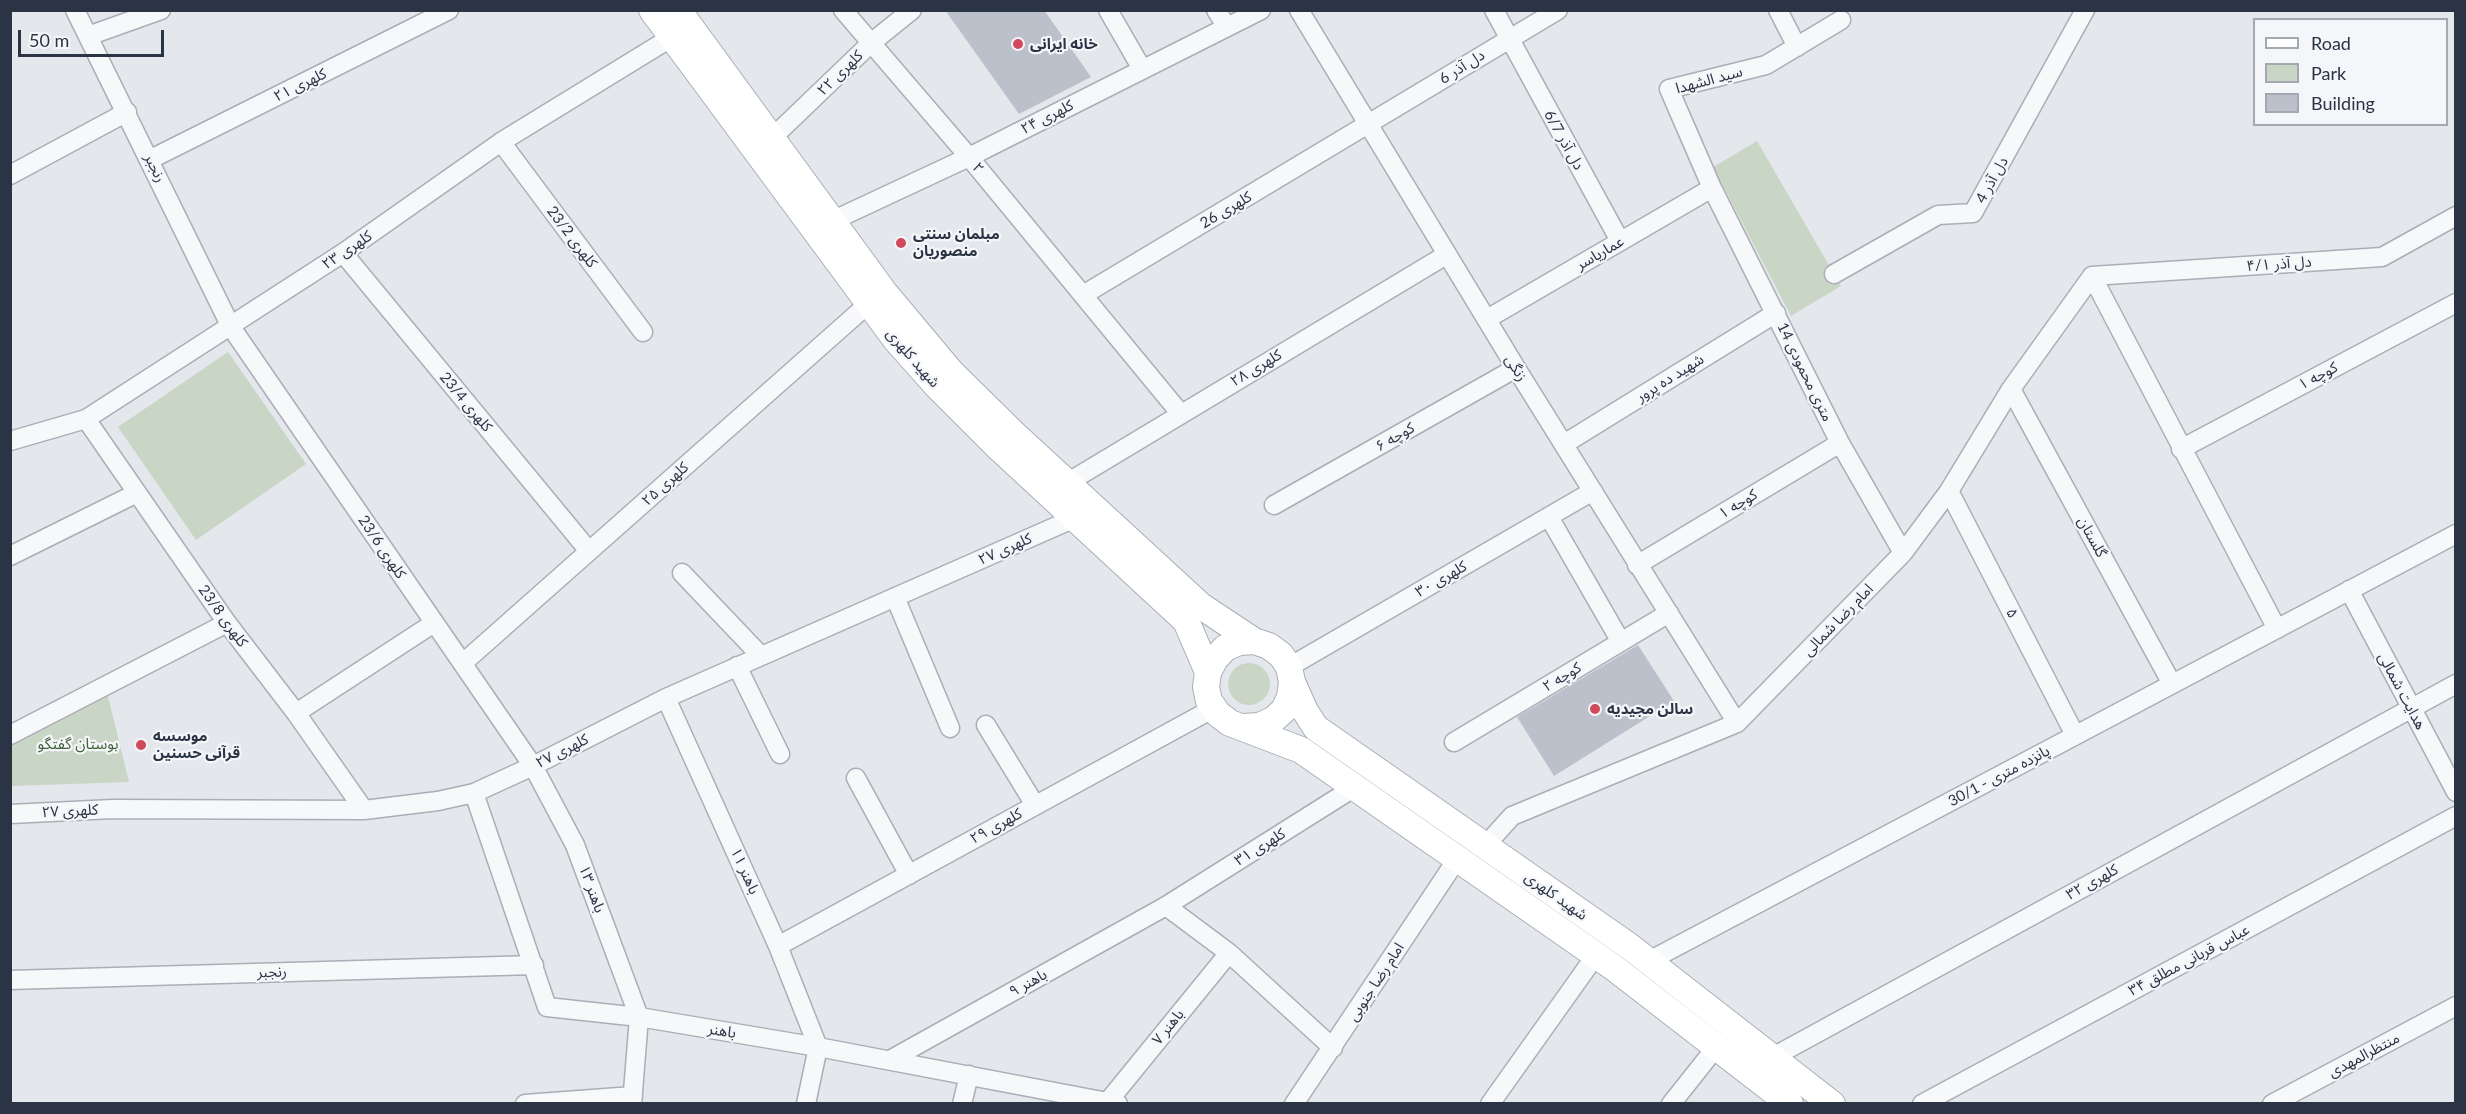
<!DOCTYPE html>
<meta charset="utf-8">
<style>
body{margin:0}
#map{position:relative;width:2466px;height:1114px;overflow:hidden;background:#e4e7ec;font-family:Lato,sans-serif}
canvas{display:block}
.frame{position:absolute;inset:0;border:12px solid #2b3445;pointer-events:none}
.legend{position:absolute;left:2253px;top:18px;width:195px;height:108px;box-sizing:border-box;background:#f4f6f9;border:2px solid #a4a8b1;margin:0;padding:8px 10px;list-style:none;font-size:18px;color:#2b3445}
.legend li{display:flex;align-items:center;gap:12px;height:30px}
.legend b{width:30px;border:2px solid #a4a8b1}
.scale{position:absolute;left:18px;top:30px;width:146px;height:27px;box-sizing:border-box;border:3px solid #2b3445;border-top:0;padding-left:8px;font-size:18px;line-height:21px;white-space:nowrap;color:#2b3445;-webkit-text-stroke:4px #f4f6f9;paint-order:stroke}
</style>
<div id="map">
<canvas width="2466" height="1114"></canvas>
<div class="frame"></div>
<ul class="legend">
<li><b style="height:8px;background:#fff"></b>Road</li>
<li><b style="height:16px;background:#c9d6c5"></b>Park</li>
<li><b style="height:16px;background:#bbc0ca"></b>Building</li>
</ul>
<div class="scale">50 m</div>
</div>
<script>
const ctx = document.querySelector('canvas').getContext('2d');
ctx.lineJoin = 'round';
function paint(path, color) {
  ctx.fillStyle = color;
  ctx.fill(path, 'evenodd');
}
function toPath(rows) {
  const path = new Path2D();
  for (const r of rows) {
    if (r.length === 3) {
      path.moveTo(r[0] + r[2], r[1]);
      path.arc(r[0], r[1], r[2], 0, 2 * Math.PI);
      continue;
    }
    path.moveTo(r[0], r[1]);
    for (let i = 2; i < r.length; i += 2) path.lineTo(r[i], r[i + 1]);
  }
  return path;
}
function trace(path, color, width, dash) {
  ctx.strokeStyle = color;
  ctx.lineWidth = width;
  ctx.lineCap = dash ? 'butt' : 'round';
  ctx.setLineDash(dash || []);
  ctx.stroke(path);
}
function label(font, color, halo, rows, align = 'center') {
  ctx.font = font + ' Lato,"Noto Sans Arabic",sans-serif';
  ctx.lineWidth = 4.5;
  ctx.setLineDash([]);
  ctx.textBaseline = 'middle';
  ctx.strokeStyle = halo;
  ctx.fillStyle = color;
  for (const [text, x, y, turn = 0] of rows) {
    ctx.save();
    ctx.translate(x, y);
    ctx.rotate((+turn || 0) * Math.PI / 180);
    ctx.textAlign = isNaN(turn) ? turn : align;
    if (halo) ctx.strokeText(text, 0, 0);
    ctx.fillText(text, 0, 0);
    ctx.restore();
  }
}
paint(toPath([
 [1757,141,1841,286,1791,316,1713,167],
 [228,352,306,464,196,540,118,427],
 [1249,684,21],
 [105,684,129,782,11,786,10,735]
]), '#c9d6c5');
paint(toPath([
 [945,10,1044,10,1091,77,1019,114],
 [1638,645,1674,701,1554,776,1517,717]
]), '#bbc0ca');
const street = toPath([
 [75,10,231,327,533,766,575,845,639,1017,632,1104],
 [843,10,969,157,1180,413],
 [1108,10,1142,69],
 [1216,10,1227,27],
 [1299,10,1516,368,1737,723],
 [1494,10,1620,241],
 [1778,10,1797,47],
 [1841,20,1766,65,1669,89,1712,188,1840,443,1903,553],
 [88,36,161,10],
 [771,139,871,43,912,10],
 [501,142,643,332],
 [151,159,449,10],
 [10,175,127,112],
 [832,221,969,157,1261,10],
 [343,253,589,551],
 [1834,274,1938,215,1973,213,2085,10],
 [2092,276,2277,629],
 [2092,276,2382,257,2456,216],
 [1083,295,1558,10],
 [1487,319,1712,188],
 [2011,389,2172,684],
 [86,419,227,623,296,713,364,810],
 [10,441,86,419,343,253,501,142,672,37],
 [1564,444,1776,313],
 [2181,449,2456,303],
 [1067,483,1446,255],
 [1949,491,2075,735],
 [1274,505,1516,368],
 [1549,517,1621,642],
 [10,556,137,493],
 [1637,565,1840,443],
 [682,573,761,656],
 [2349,590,2456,792],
 [895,597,950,728],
 [463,663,867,305],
 [737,666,780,754],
 [1289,667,1593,491],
 [666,698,778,946,818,1047,806,1104],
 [296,713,434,623],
 [986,725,1035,805],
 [10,735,227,623],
 [1454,742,1669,613],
 [856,778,909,875],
 [474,793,547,1007,639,1017,818,1047,1118,1104],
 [10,814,113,809,364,810,438,801,474,793,533,766,666,698,1075,518],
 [1485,846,1512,816,1737,723,1903,553,1949,491,2011,389,2092,276],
 [1166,906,1229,953,1333,1048],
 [778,946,1214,708],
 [1649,961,2456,534],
 [10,980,534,965],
 [1773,1057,2456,684],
 [890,1060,1166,906,1355,787],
 [525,1104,633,1096],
 [962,1104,969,1075],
 [1106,1104,1229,953],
 [1294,1104,1457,859],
 [1490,1104,1596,955],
 [1671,1104,1717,1046],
 [1922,1104,2456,816],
 [2272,1104,2456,1006]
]);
const secondary = toPath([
 [652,10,896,340,937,386,999,448,1186,621,1208,672],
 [678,10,884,292,951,372,1013,433,1201,606,1254,641],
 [1292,682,1305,711,1316,728,1629,946,1832,1104],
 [1244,727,1259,726,1273,720,1284,710,1290,697,1292,682,1289,667,1281,655,1269,646,1254,641,1239,642,1225,648,1215,659,1208,672,1206,687,1209,701,1218,714,1230,723,1301,750,1613,967,1790,1104]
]);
trace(street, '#a9aeb7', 21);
trace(secondary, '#a9aeb7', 28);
trace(street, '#f7f8fa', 18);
trace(secondary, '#fff', 26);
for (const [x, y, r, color] of [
 [1018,44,6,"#d1495b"],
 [901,243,6,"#d1495b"],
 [1595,709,6,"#d1495b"],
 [141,745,6,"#d1495b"]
]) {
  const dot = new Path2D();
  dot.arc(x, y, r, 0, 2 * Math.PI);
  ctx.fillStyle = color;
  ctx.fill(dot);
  trace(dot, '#f4f6f9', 2);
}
label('bold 15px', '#2b3445', '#f4f6f9', [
 ["خانه ایرانی",1030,44],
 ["مبلمان سنتی",913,234],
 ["منصوریان",913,251],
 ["سالن مجیدیه",1607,709],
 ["موسسه",153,736],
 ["قرآنی حسنین",153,753]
], 'left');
label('15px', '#2b3445', '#f4f6f9', [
 ["دل آذر 6",1462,67,-32],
 ["کلهری ۲۲",840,73,-44],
 ["سید الشهدا",1709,80,-15],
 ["کلهری ۲۱",300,85,-26],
 ["کلهری ۲۴",1047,117,-27],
 ["دل آذر 6/7",1564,140,61],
 ["رنجبر",155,168,64],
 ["۲",978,168,50],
 ["دل آذر 4",1992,180,-61],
 ["کلهری 26",1226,210,-31],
 ["کلهری 23/2",572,237,53],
 ["کلهری ۲۳",347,250,-34],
 ["عماریاسر",1600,253,-30],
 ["دل آذر ۴/۱",2279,264,-4],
 ["شهید کلهری",913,358,49],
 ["کلهری ۲۸",1256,368,-31],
 ["زنگی",1516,368,58],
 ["14 متری محمودی",1805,372,64],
 ["کوچه ۱",2318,376,-28],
 ["شهید ده پرور",1670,378,-32],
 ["کلهری 23/4",466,402,50],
 ["۶ کوچه",1395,437,-30],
 ["کلهری ۲۵",665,484,-42],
 ["۱ کوچه",1738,504,-31],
 ["گلستان",2092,537,61],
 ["کلهری 23/6",382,547,56],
 ["کلهری ۲۷",1005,549,-24],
 ["کلهری ۳۰",1441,579,-30],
 ["۵",2012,613,63],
 ["کلهری 23/8",223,616,54],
 ["امام رضا شمالی",1838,620,-46],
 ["۲ کوچه",1562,677,-31],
 ["هدایت شمالی",2402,691,62],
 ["کلهری ۲۷",562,751,-27],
 ["30/1 - پانزده متری",1999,776,-28],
 ["کلهری ۲۷",70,811,-3],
 ["کلهری ۲۹",996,826,-29],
 ["کلهری ۳۱",1260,847,-32],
 ["باهنر ۱۱",745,871,66],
 ["کلهری ۳۲",2092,882,-29],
 ["باهنر ۱۳",592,889,70],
 ["شهید کلهری",1556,896,35],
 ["عباس قربانی مطلق ۳۴",2189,960,-28],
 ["رنجبر",272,972,-2],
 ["امام رضا جنوبی",1376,982,-57],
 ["باهنر ۹",1028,983,-29],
 ["باهنر ۷",1168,1027,-51],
 ["باهنر",722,1031,9],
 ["منتظرالمهدی",2364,1055,-28]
]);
label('15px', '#3f6138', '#f4f6f9', [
 ["بوستان گفتگو",78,744]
]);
</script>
